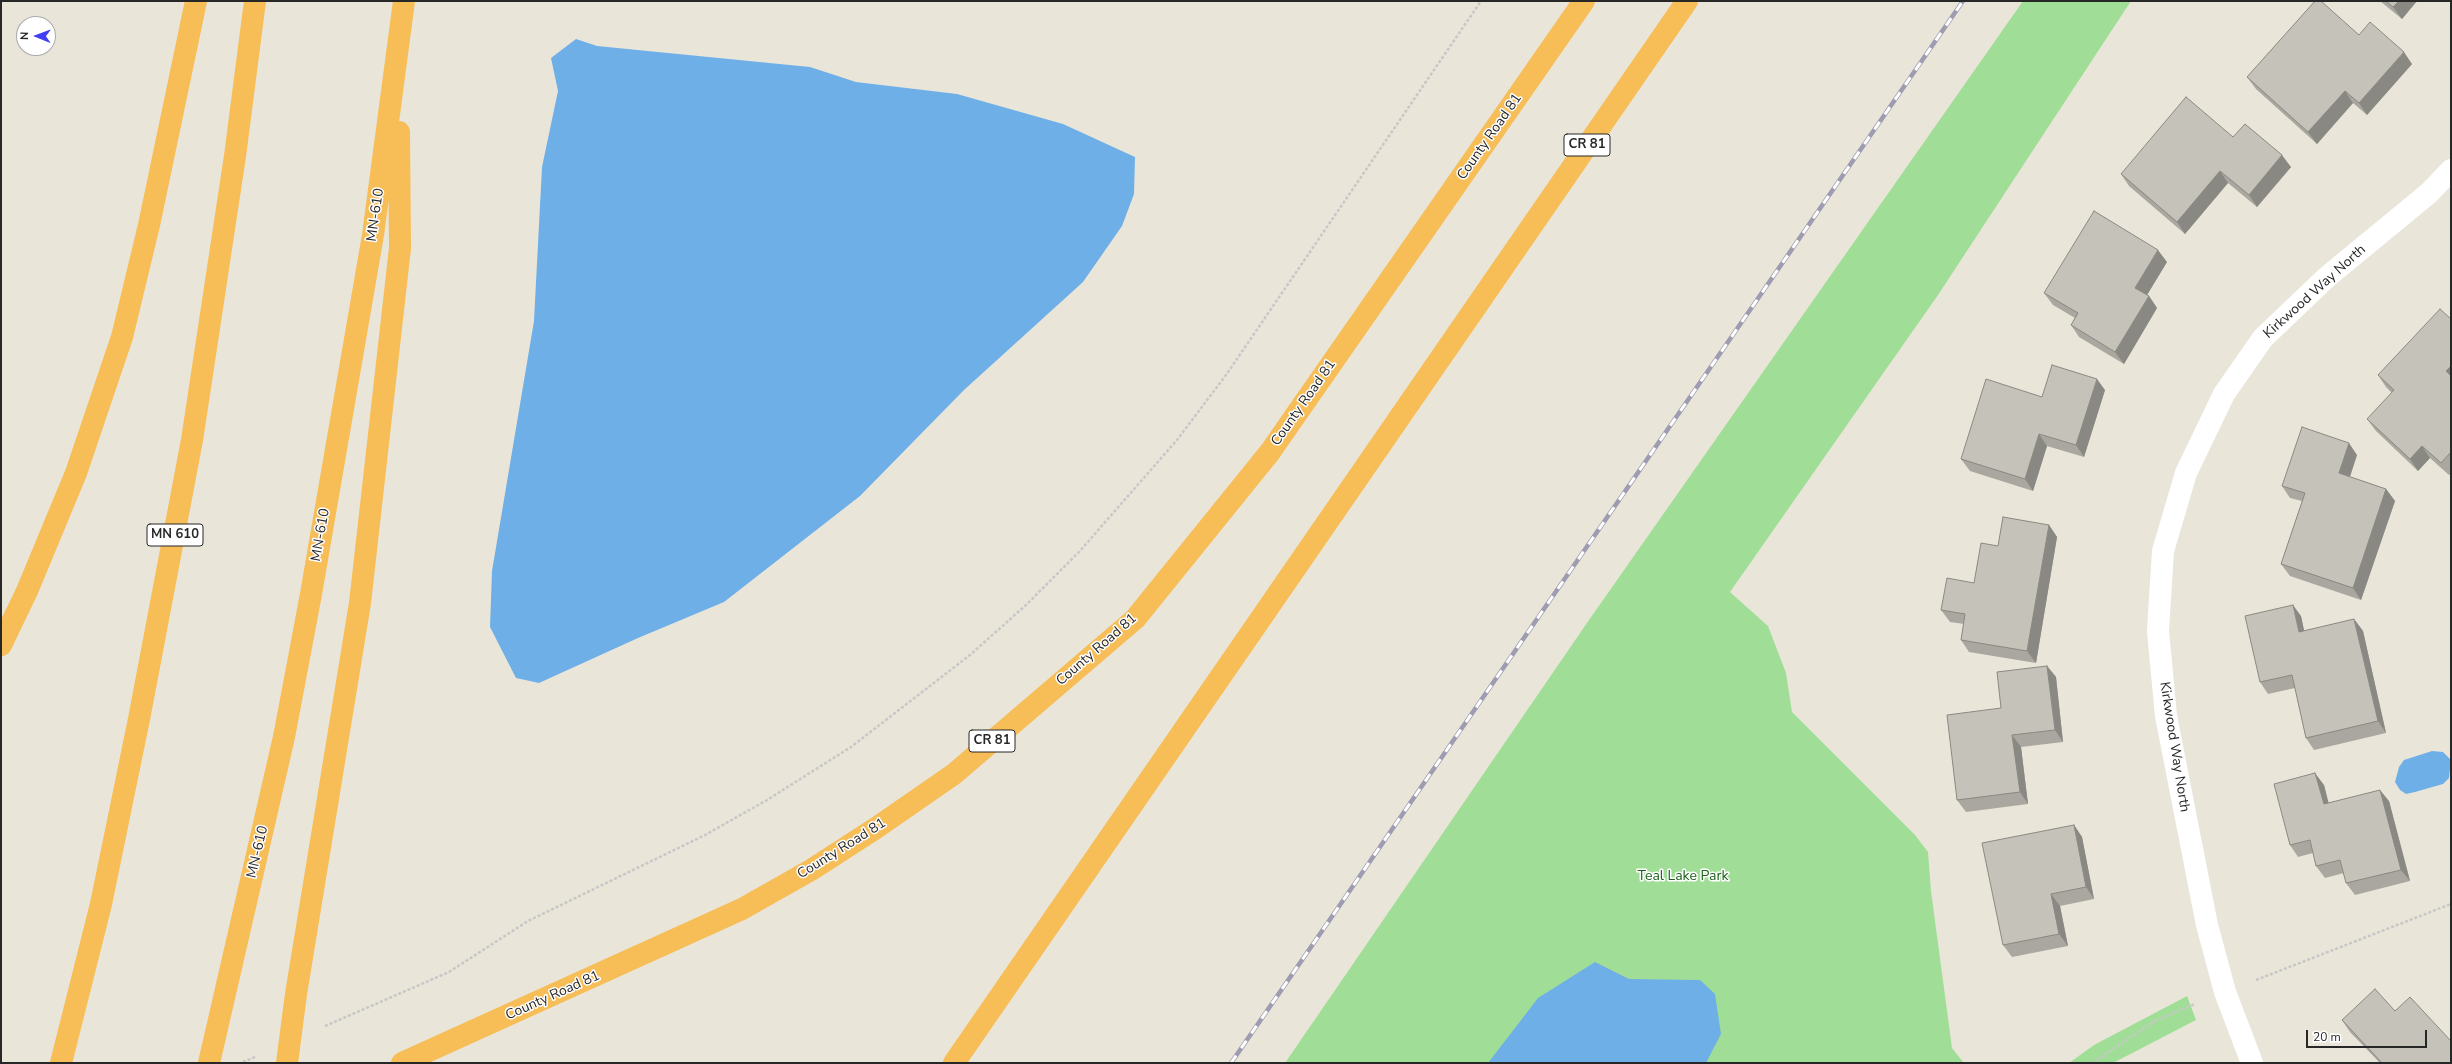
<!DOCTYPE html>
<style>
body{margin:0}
#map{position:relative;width:2452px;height:1064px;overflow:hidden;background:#e9e6d9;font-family:"Nunito Sans",sans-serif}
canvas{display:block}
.frame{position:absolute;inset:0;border:2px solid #272727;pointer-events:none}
.north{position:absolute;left:16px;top:16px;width:40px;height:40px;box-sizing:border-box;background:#fff;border:1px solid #a9a9a9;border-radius:50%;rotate:271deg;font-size:11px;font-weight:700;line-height:16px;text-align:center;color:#272727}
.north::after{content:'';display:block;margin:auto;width:14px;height:18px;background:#423ef1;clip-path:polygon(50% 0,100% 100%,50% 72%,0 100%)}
.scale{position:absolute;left:2306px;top:1030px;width:121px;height:18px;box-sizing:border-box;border:2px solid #272727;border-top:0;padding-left:5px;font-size:12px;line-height:14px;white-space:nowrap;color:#272727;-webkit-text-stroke:3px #fff;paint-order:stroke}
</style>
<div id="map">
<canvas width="2452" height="1064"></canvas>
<div class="frame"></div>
<div class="north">N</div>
<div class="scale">20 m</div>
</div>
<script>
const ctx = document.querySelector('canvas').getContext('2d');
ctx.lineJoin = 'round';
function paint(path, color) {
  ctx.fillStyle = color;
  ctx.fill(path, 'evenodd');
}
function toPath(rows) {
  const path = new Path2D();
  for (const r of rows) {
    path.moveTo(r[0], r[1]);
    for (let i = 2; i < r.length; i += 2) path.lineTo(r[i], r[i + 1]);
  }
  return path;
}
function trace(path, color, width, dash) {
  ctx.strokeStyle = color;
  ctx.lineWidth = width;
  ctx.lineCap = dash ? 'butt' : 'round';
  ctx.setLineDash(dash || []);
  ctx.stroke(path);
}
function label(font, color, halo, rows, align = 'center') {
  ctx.font = font + ' "Nunito Sans",sans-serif';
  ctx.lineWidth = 3;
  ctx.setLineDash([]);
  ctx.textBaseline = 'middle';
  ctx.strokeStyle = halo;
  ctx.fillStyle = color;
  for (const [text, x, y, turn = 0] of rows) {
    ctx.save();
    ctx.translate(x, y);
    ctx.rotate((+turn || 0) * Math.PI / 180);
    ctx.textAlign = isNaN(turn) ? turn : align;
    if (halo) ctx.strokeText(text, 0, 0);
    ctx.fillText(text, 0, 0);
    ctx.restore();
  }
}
paint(toPath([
 [2023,1,2131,1,1938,295,1730,592,1768,626,1786,673,1792,712,1915,835,1928,852,1931,891,1952,1048,1964,1063,1285,1063,1589,620],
 [2187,996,2196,1020,2113,1063,2069,1063,2094,1045]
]), '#a0de97');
paint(toPath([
 [576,39,597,46,810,67,856,82,957,94,1063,124,1135,157,1134,194,1122,226,1083,282,964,390,860,496,724,602,638,638,539,683,516,678,490,627,492,571,534,321,542,167,558,91,551,58],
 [2432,751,2443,752,2451,760,2449,778,2443,784,2415,792,2406,794,2400,790,2395,782,2399,767,2404,760],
 [1595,962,1629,979,1700,980,1715,994,1721,1034,1706,1063,1488,1063,1538,998]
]), '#6fafe8');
trace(toPath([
 [2256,980,2451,904],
 [325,1026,449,972,528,921,705,835,767,800,851,747,970,655,1026,605,1079,552,1177,440,1226,375,1481,1],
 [243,1062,255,1057],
 [2092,1063,2155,1021,2195,1004]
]), '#c7c7c7', 2.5, [3, 2]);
trace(toPath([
 [2252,1063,2225,992,2207,925,2166,716,2158,631,2163,551,2186,473,2224,394,2263,338,2327,277,2429,193,2451,170]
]), '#fff', 22);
trace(toPath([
 [1,645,27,591,76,473,122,337,149,225,196,1],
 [61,1063,101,904,139,719,192,440,235,156,255,1],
 [209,1063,284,737,311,594,373,235,404,1],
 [287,1063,296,994,360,603,400,248,399,132],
 [402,1063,742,909,811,870,876,828,954,774,1135,619,1270,452,1584,1],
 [954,1063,1687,1]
]), '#f7bd57', 22);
const rail = toPath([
 [1231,1063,1963,1]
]);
trace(rail, '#9e9cb1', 4.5);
trace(rail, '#fff', 3, [9]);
paint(toPath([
 [2380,1,2417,1,2402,19],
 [2359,35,2412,64,2367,115,2353,103,2317,144,2256,89,2247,77],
 [2233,137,2291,167,2257,207,2228,183,2185,234,2129,186,2121,174],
 [2167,262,2147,295,2149,296,2157,308,2124,364,2079,337,2071,325,2075,318,2053,305,2044,293],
 [2451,319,2451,473,2449,475,2430,458,2418,471,2376,431,2367,419,2392,393,2386,387,2378,375],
 [2105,390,2084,457,2047,446,2033,491,1970,471,1961,459,2042,397],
 [2357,455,2350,477,2386,489,2395,501,2361,600,2290,576,2281,564,2302,501,2290,498,2282,486],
 [2049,525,2057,537,2036,663,1969,652,1961,640,1964,624,1950,622,1941,610,1974,583,1998,546],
 [2301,616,2304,631,2354,619,2363,631,2386,733,2314,750,2306,738,2295,688,2268,694,2260,682],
 [2047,666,2056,677,2063,742,2021,747,2028,804,1966,812,1957,800,2001,708],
 [2324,785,2328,803,2389,801,2410,881,2355,895,2346,883,2344,873,2325,878,2316,866,2313,853,2298,857,2290,845],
 [2074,825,2082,837,2094,899,2060,906,2068,946,2012,957,2003,945],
 [2342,1020,2451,1063,2380,1063,2350,1032]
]), '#a9a79f');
paint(toPath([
 [2399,1,2417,1,2402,19,2393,7],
 [2404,52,2412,64,2367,115,2359,103],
 [2345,91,2353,103,2317,144,2308,132],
 [2282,155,2291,167,2257,207,2249,195],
 [2220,171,2228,183,2185,234,2177,222],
 [2158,250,2167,262,2144,300,2135,288],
 [2149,296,2157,308,2124,364,2115,352],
 [2451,366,2451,379,2446,371],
 [2097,379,2105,390,2084,457,2076,445],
 [2039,434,2047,446,2033,491,2025,479],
 [2349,443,2357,455,2347,485,2339,473],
 [2422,446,2430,458,2418,471,2410,459],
 [2386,489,2395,501,2361,600,2353,588],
 [2049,525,2057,537,2036,663,2027,651],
 [2293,605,2301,616,2307,644,2299,632],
 [2354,619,2363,631,2386,733,2378,721],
 [2047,666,2056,677,2063,742,2055,730],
 [2012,735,2021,747,2028,804,2020,792],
 [2315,773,2324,785,2332,816,2324,804],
 [2380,790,2389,801,2410,881,2401,870],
 [2074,825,2082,837,2094,899,2086,887],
 [2051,894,2060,906,2068,946,2059,934]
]), '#8a8882');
const building = toPath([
 [2315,1,2321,1,2359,35,2370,22,2404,52,2359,103,2345,91,2308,132,2247,77,2315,1],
 [2386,1,2399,1,2393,7,2386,1],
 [2186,97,2233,137,2245,124,2282,155,2249,195,2220,171,2177,222,2121,174,2186,97],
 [2094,211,2158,250,2135,288,2149,296,2115,352,2071,325,2078,313,2044,293,2094,211],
 [2440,309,2451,319,2451,366,2446,371,2451,376,2451,452,2441,463,2422,446,2410,459,2367,419,2394,390,2378,375,2440,309],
 [2052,365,2097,379,2076,445,2039,434,2025,479,1961,459,1986,379,2042,397,2052,365],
 [2302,427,2349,443,2339,473,2386,489,2353,588,2281,564,2305,493,2282,486,2302,427],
 [2003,517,2049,525,2027,651,1961,640,1965,614,1941,610,1947,578,1974,583,1981,543,1998,546,2003,517],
 [2293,605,2299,632,2354,619,2378,721,2306,738,2292,675,2260,682,2245,616,2293,605],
 [2047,666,2055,730,2012,735,2020,792,1957,800,1947,715,2001,708,1997,672,2047,666],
 [2315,773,2324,804,2380,790,2401,870,2346,883,2340,860,2316,866,2310,840,2290,845,2274,784,2315,773],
 [2074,825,2086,887,2051,894,2059,934,2003,945,1982,843,2074,825],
 [2375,989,2395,1011,2410,997,2451,1041,2451,1063,2382,1063,2342,1020,2375,989]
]);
paint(building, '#c5c2b9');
trace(building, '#8a8882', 1);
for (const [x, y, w] of [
 [1587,145,46],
 [175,535,56],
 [992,741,46]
]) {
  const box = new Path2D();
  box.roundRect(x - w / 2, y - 11, w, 22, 3);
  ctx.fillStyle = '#fff';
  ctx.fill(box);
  trace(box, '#272727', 1);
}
label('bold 13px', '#272727', null, [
 ["CR 81",1587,145],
 ["MN 610",175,535],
 ["CR 81",992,741]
]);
label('14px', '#272727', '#fff', [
 ["County Road 81",1490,137,-55],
 ["MN-610",376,215,-82],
 ["Kirkwood Way North",2315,292,-42],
 ["County Road 81",1304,403,-55],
 ["MN-610",321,535,-80],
 ["County Road 81",1097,650,-41],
 ["Kirkwood Way North",2174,747,81],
 ["County Road 81",842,849,-32],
 ["MN-610",258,852,-77],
 ["County Road 81",553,996,-24]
]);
label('14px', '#1c601c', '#fff', [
 ["Teal Lake Park",1683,877]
]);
</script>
